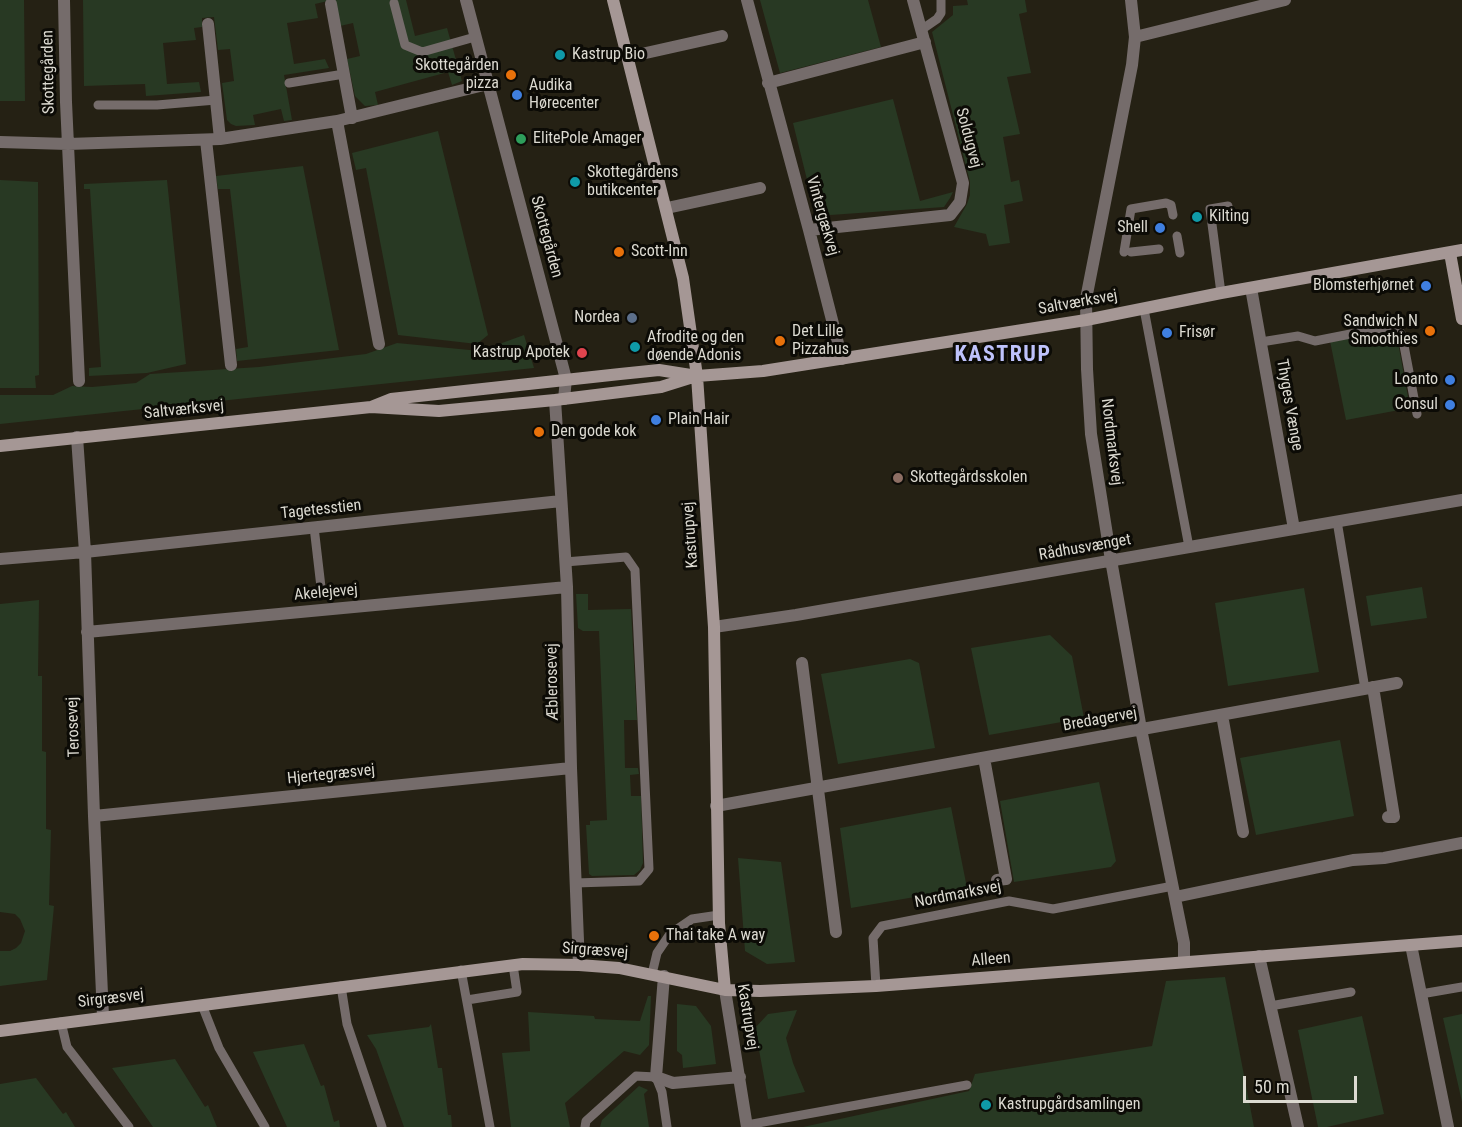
<!DOCTYPE html>
<meta charset="utf-8">
<style>
body{margin:0}
#map{position:relative;width:1462px;height:1127px;overflow:hidden;background:#252114;font-family:"Roboto Condensed",sans-serif}
canvas{display:block}
.scale{position:absolute;left:1243px;top:1076px;width:114px;height:27px;box-sizing:border-box;border:3px solid #dcdad1;border-top:0;padding-left:8px;font-size:18px;line-height:21px;white-space:nowrap;color:#dcdad1;-webkit-text-stroke:4px #0c0b06;paint-order:stroke}
</style>
<div id="map">
<canvas width="1462" height="1127"></canvas>
<div class="scale">50 m</div>
</div>
<script>
const ctx = document.querySelector('canvas').getContext('2d');
ctx.lineJoin = 'round';
function paint(path, color) {
  ctx.fillStyle = color;
  ctx.fill(path, 'evenodd');
}
function toPath(rows) {
  const path = new Path2D();
  for (const r of rows) {
    path.moveTo(r[0], r[1]);
    for (let i = 2; i < r.length; i += 2) path.lineTo(r[i], r[i + 1]);
  }
  return path;
}
function trace(path, color, width, dash) {
  ctx.strokeStyle = color;
  ctx.lineWidth = width;
  ctx.lineCap = dash ? 'butt' : 'round';
  ctx.setLineDash(dash || []);
  ctx.stroke(path);
}
function label(font, color, halo, rows, align = 'center') {
  ctx.font = font + ' "Roboto Condensed",sans-serif';
  ctx.lineWidth = 6;
  ctx.setLineDash([]);
  ctx.textBaseline = 'middle';
  ctx.strokeStyle = halo;
  ctx.fillStyle = color;
  for (const [text, x, y, turn = 0] of rows) {
    ctx.save();
    ctx.translate(x, y);
    ctx.rotate((+turn || 0) * Math.PI / 180);
    ctx.textAlign = isNaN(turn) ? turn : align;
    if (halo) ctx.strokeText(text, 0, 0);
    ctx.fillText(text, 0, 0);
    ctx.restore();
  }
}
paint(toPath([
 [0,0,24,0,25,101,0,101],
 [83,0,332,0,315,4,318,18,287,23,294,64,325,59,329,68,284,75,292,120,284,121,281,109,253,115,255,125,236,126,231,124,227,120,222,83,234,81,230,49,218,50,214,17,202,18,202,27,194,28,196,40,163,43,167,84,199,82,201,92,146,96,145,84,84,86],
 [335,0,406,0,415,36,447,28,462,81,452,85,448,72,375,92,378,105,365,106,355,96,347,59,360,56,353,23,340,26],
 [760,0,868,0,881,47,780,73],
 [967,0,1025,0,1027,12,1019,14,1031,73,1007,77,1020,134,1003,137,1011,182,1019,180,1023,201,1004,205,1010,243,989,246,986,234,954,227,967,204,970,195,970,182,932,32,953,15,953,6,968,5],
 [893,99,920,201,953,192,950,198,944,207,816,216,793,123],
 [438,131,488,335,477,344,398,335,366,168,356,170,352,153],
 [303,166,339,350,237,361,236,349,248,347,230,189,218,189,216,176],
 [0,180,38,182,39,375,35,376,36,388,0,388],
 [167,180,186,364,147,373,89,376,89,368,101,367,90,189,84,189,84,184],
 [1388,331,1397,337,1410,408,1346,420,1330,341],
 [524,335,534,368,0,424,0,395,53,395,72,386,92,387,136,383,150,374,259,367,366,354,397,343,480,351],
 [1422,587,1427,618,1371,626,1366,596],
 [1304,588,1319,672,1228,686,1215,603],
 [576,594,588,594,588,610,631,609,637,720,624,720,625,768,638,768,639,774,630,775,631,796,641,796,643,863,640,870,634,875,592,876,589,874,586,825,590,825,590,821,607,820,599,631,583,631,578,628],
 [39,600,38,676,42,676,42,751,46,752,46,829,51,830,49,905,54,906,47,980,0,986,0,951,10,951,16,948,21,943,25,931,20,919,15,914,0,912,0,604],
 [1050,635,1072,656,1084,718,989,735,971,648],
 [910,659,919,663,935,748,838,764,821,674],
 [1340,740,1354,816,1256,835,1240,758],
 [1099,782,1116,861,1111,867,1014,882,1000,801],
 [951,807,967,888,851,908,840,828],
 [738,858,781,862,795,962,767,964,745,951],
 [1225,977,1254,1127,803,1127,969,1091,975,1074,1152,1046,1166,981],
 [648,996,651,996,649,1045,640,1055,624,1051,565,1103,570,1127,511,1127,502,1053,530,1051,528,1012,594,1016,595,1019,640,1021],
 [677,1004,696,1006,711,1026,716,1064,683,1068,682,1055,677,1051],
 [797,1010,786,1038,793,1063,805,1092,768,1099,755,1028,768,1014],
 [1462,1014,1462,1102,1443,1018],
 [1362,1016,1384,1114,1327,1127,1318,1127,1298,1030],
 [431,1024,438,1068,442,1068,448,1115,451,1115,452,1127,404,1127,376,1049,367,1035,429,1027],
 [304,1044,321,1086,324,1085,334,1122,339,1120,340,1127,287,1127,253,1052],
 [175,1059,205,1107,208,1105,217,1127,153,1127,112,1068],
 [36,1078,63,1114,66,1112,75,1127,0,1127,0,1084],
 [639,1086,648,1090,644,1094,649,1127,600,1127,602,1120]
]), '#283923');
trace(toPath([
 [394,3,405,45,422,52,475,37],
 [921,30,937,19,941,13,941,0],
 [289,83,344,74],
 [98,105,157,105,216,100],
 [1177,236,1180,253],
 [1124,252,1131,209,1166,203,1171,205,1173,215],
 [1131,252,1159,249],
 [1221,293,1210,209,1228,206],
 [1144,309,1189,547],
 [1261,342,1298,336,1315,341,1391,326,1398,329,1402,335,1417,414],
 [1337,521,1365,689],
 [314,527,321,587],
 [565,562,626,557,635,570,649,869,639,881,575,883],
 [461,970,490,1127],
 [652,974,657,953,670,934,692,919,719,915],
 [341,986,347,1024,382,1127],
 [876,986,873,938,882,926,1009,901,1053,909,1173,886],
 [1421,994,1462,987],
 [467,1000,517,992,513,965],
 [202,1005,219,1048,265,1127],
 [1270,1006,1351,992],
 [61,1022,67,1047,129,1127],
 [747,1125,967,1085],
 [585,1127,586,1121,636,1076,656,1077,662,1092,667,1127]
]), '#756c6b', 9);
trace(toPath([
 [64,0,66,102,79,381],
 [466,0,566,379,564,399],
 [747,0,809,230,842,359],
 [1131,0,1135,37,1132,65,1086,299,1087,369,1091,434,1111,560,1141,729,1184,943,1184,961],
 [331,4,352,118],
 [208,24,220,139],
 [1135,37,1285,0],
 [628,57,722,36],
 [768,83,925,42],
 [337,121,379,344],
 [206,140,231,365],
 [0,142,68,144,220,139,337,121,488,84],
 [667,208,760,188],
 [809,230,950,215,960,202,963,183,913,0],
 [1251,288,1294,529],
 [555,400,567,587,571,768,579,965],
 [77,437,85,552,94,816,103,1016],
 [0,559,85,552,561,501],
 [714,627,796,615,1462,500],
 [87,632,567,587],
 [802,663,836,932],
 [1373,687,1394,817,1388,817],
 [1222,715,1243,832],
 [984,758,1006,879,997,880],
 [716,806,1397,683],
 [94,816,571,768],
 [1175,897,1353,860,1384,858,1462,843],
 [1411,945,1448,1127],
 [1259,956,1298,1127],
 [664,976,656,1077,673,1083,740,1077],
 [725,990,747,1127]
]), '#756c6b', 12);
trace(toPath([
 [613,0,683,278,697,376,714,627,719,923,725,990],
 [1450,253,1462,319],
 [371,407,391,399,620,374,659,370,697,376,763,371,1086,320,1221,293,1462,250],
 [0,446,371,407,439,411,555,400,661,387,693,377],
 [0,1031,523,964,579,965,619,968,725,990,760,991,876,986,1462,941]
]), '#a59795', 12);
for (const [x, y, r, color] of [
 [560,55,6,"#0f9aa8"],
 [511,75,6,"#e8710a"],
 [517,95,6,"#3f7fe0"],
 [521,139,6,"#2e9e5b"],
 [575,182,6,"#0f9aa8"],
 [1197,217,6,"#0f9aa8"],
 [1160,228,6,"#3f7fe0"],
 [619,252,6,"#e8710a"],
 [1426,286,6,"#3f7fe0"],
 [632,318,6,"#5c6f8a"],
 [1430,331,6,"#e8710a"],
 [1167,333,6,"#3f7fe0"],
 [780,341,6,"#e8710a"],
 [635,347,6,"#0f9aa8"],
 [582,353,6,"#e0444e"],
 [1450,380,6,"#3f7fe0"],
 [1450,405,6,"#3f7fe0"],
 [656,420,6,"#3f7fe0"],
 [539,432,6,"#e8710a"],
 [898,478,6,"#8d6e63"],
 [654,936,6,"#e8710a"],
 [986,1105,6,"#0f9aa8"]
]) {
  const dot = new Path2D();
  dot.arc(x, y, r, 0, 2 * Math.PI);
  ctx.fillStyle = color;
  ctx.fill(dot);
  trace(dot, '#0c0b06', 2);
}
label('16px', '#dcdad1', '#0c0b06', [
 ["Kastrup Bio",572,55],
 ["Skottegården",499,66,"right"],
 ["pizza",499,84,"right"],
 ["Audika",529,86],
 ["Hørecenter",529,104],
 ["ElitePole Amager",533,139],
 ["Skottegårdens",587,173],
 ["butikcenter",587,191],
 ["Kilting",1209,217],
 ["Shell",1148,228,"right"],
 ["Scott-Inn",631,252],
 ["Blomsterhjørnet",1414,286,"right"],
 ["Nordea",620,318,"right"],
 ["Sandwich N",1418,322,"right"],
 ["Smoothies",1418,340,"right"],
 ["Det Lille",792,332],
 ["Pizzahus",792,350],
 ["Frisør",1179,333],
 ["Afrodite og den",647,338],
 ["døende Adonis",647,356],
 ["Kastrup Apotek",570,353,"right"],
 ["Loanto",1438,380,"right"],
 ["Consul",1438,405,"right"],
 ["Plain Hair",668,420],
 ["Den gode kok",551,432],
 ["Skottegårdsskolen",910,478],
 ["Thai take A way",666,936],
 ["Kastrupgårdsamlingen",998,1105]
], 'left');
label('16px', '#dcdad1', '#0c0b06', [
 ["Skottegården",49,72,-91],
 ["Soldugvej",968,138,75],
 ["Vintergækvej",822,216,74],
 ["Skottegården",546,237,75],
 ["Saltværksvej",1078,303,-10],
 ["Thyges Vænge",1289,405,80],
 ["Saltværksvej",184,410,-6],
 ["Nordmarksvej",1111,442,83],
 ["Tagetesstien",321,510,-6],
 ["Kastrupvej",691,535,-94],
 ["Rådhusvænget",1085,548,-10],
 ["Akelejevej",326,593,-5],
 ["Æblerosevej",553,682,-91],
 ["Bredagervej",1100,720,-10],
 ["Terosevej",74,727,-92],
 ["Hjertegræsvej",331,775,-6],
 ["Nordmarksvej",958,895,-11],
 ["Sirgræsvej",595,951,4],
 ["Alleen",991,960,-5],
 ["Sirgræsvej",111,999,-7],
 ["Kastrupvej",747,1017,81]
]);
ctx.letterSpacing = '1.5px';
label('bold 22px', '#bec2fb', '#0c0b06', [
 ["KASTRUP",1003,355]
]);
ctx.letterSpacing = '0px';
</script>
